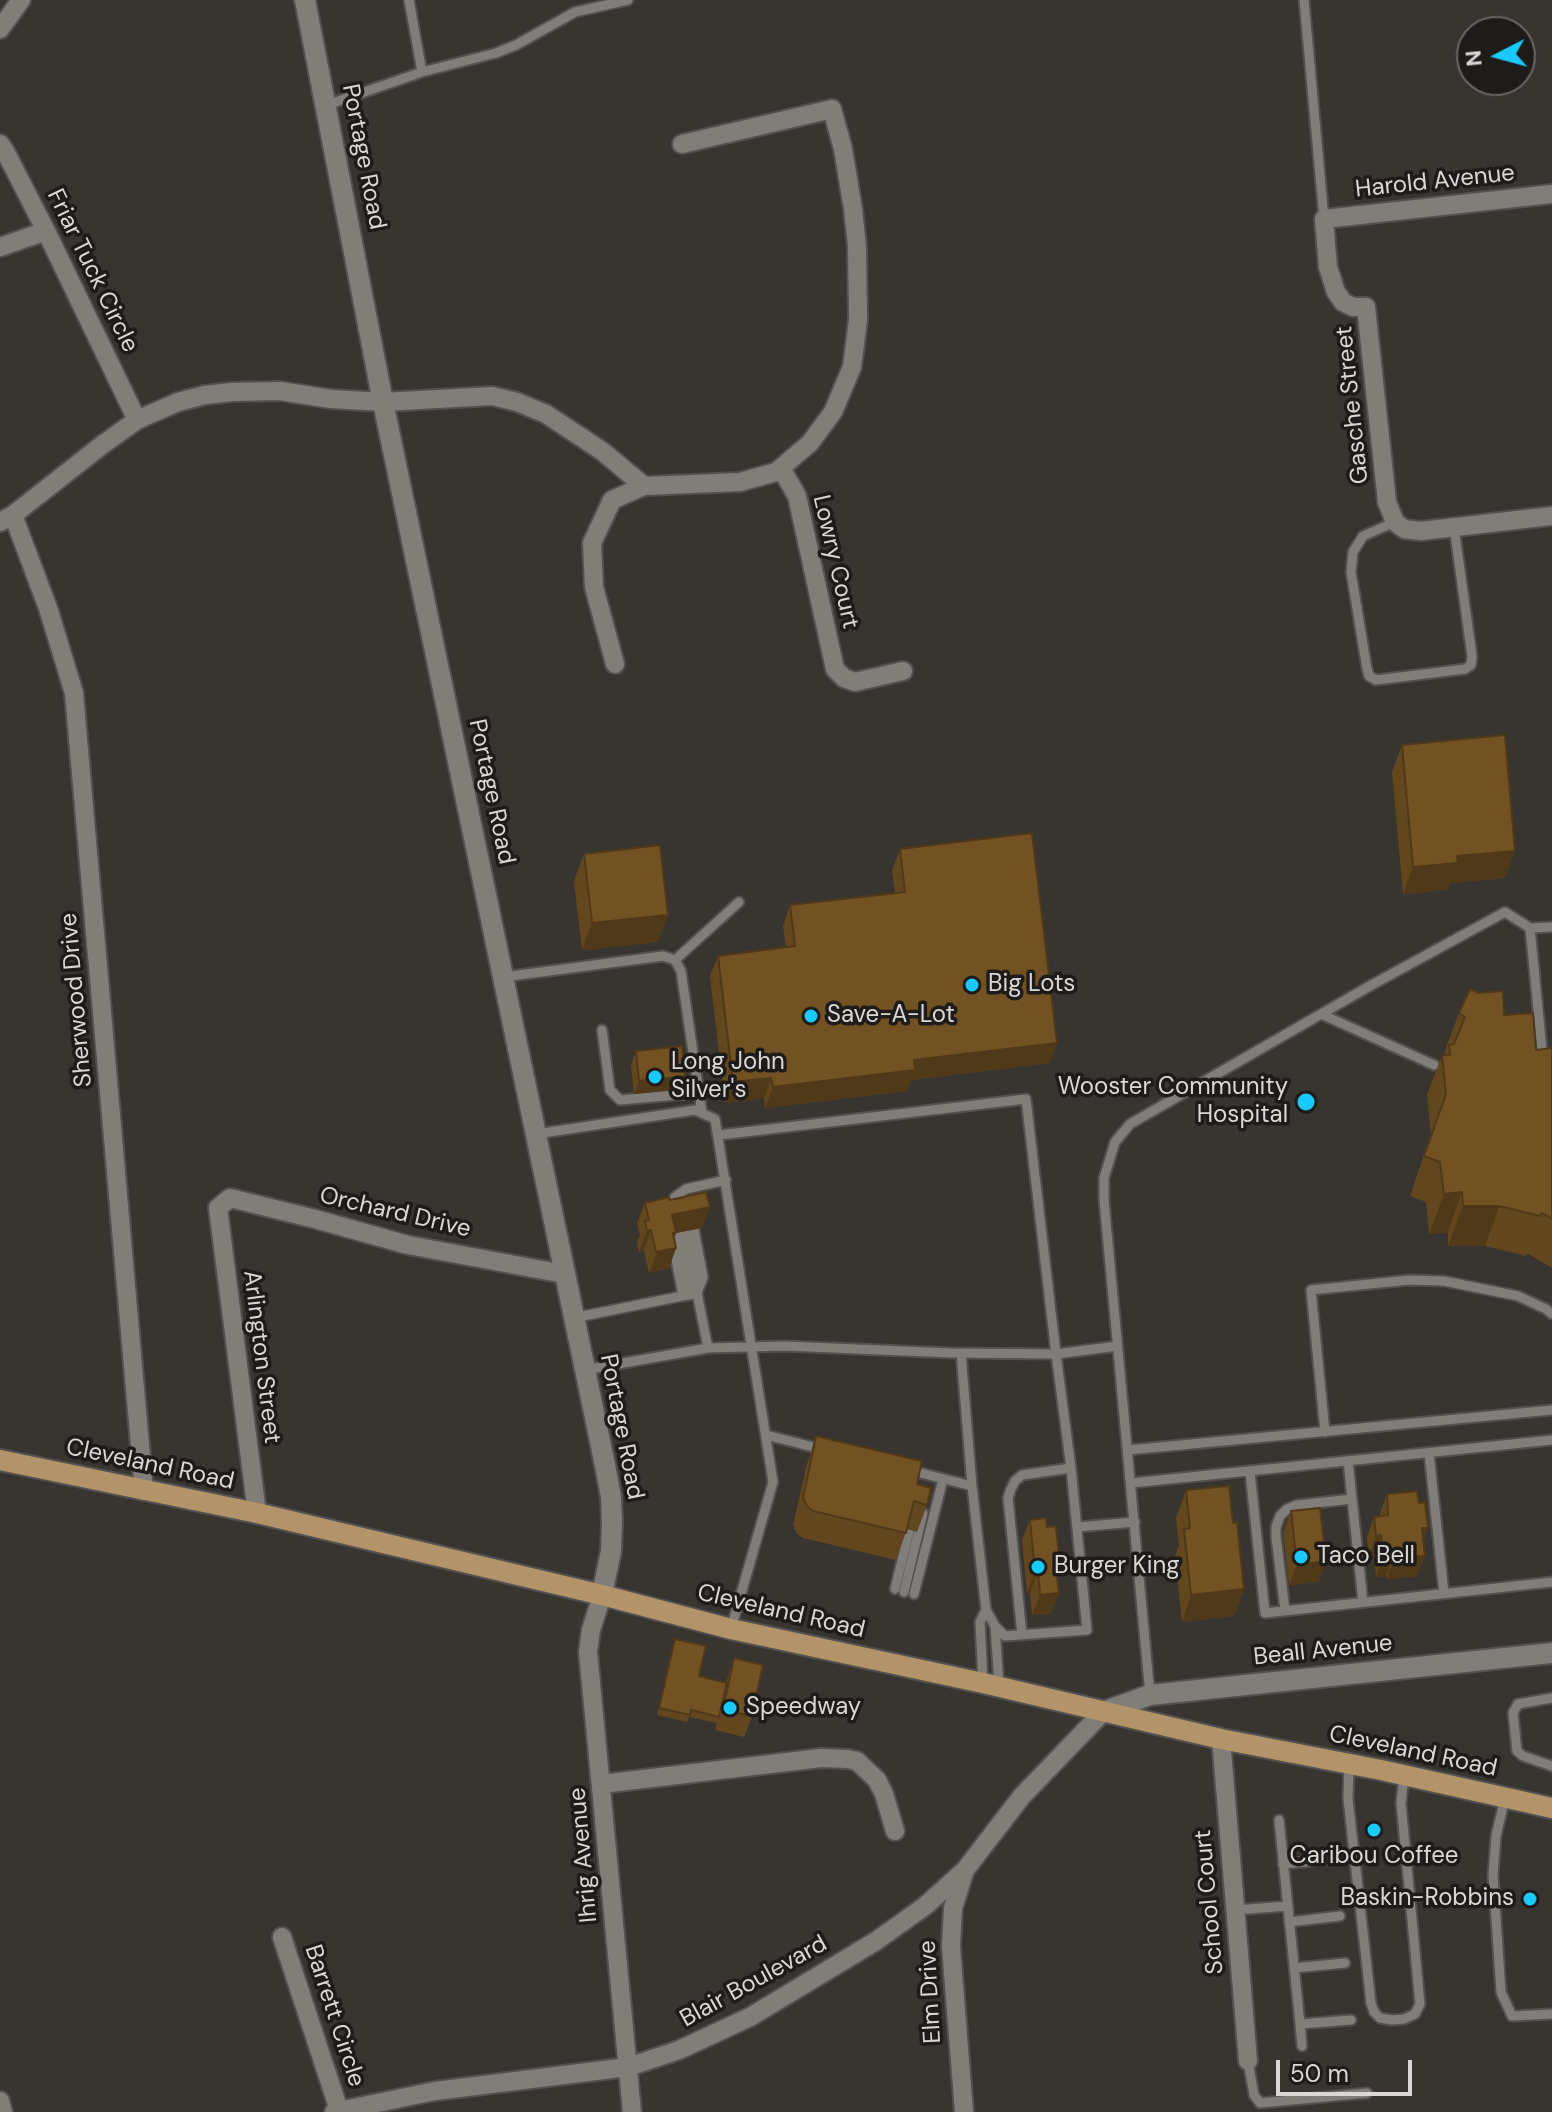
<!DOCTYPE html>
<style>
body{margin:0}
#map{position:relative;width:1552px;height:2112px;overflow:hidden;background:#383531;font-family:"DM Sans",sans-serif}
canvas{display:block}
.north{position:absolute;left:1456px;top:16px;width:80px;height:80px;box-sizing:border-box;background:#1e1c1b;border:2px solid #696766;border-radius:50%;rotate:264deg;font-size:22px;font-weight:700;line-height:32px;text-align:center;color:#dad8d6}
.north::after{content:'';display:block;margin:auto;width:28px;height:36px;background:#19cafc;clip-path:polygon(50% 0,100% 100%,50% 72%,0 100%)}
.scale{position:absolute;left:1276px;top:2060px;width:136px;height:36px;box-sizing:border-box;border:4px solid #dad8d6;border-top:0;padding-left:10px;font-size:24px;line-height:28px;white-space:nowrap;color:#dad8d6;-webkit-text-stroke:6px #1e1c1b;paint-order:stroke}
</style>
<div id="map">
<canvas width="1552" height="2112"></canvas>
<div class="north">N</div>
<div class="scale">50 m</div>
</div>
<script>
const ctx = document.querySelector('canvas').getContext('2d');
ctx.lineJoin = 'round';
function toPath(rows) {
  const path = new Path2D();
  for (const r of rows) {
    path.moveTo(r[0], r[1]);
    for (let i = 2; i < r.length; i += 2) path.lineTo(r[i], r[i + 1]);
  }
  return path;
}
function trace(path, color, width, dash) {
  ctx.strokeStyle = color;
  ctx.lineWidth = width;
  ctx.lineCap = dash ? 'butt' : 'round';
  ctx.setLineDash(dash || []);
  ctx.stroke(path);
}
function paint(path, color) {
  ctx.fillStyle = color;
  ctx.fill(path, 'evenodd');
}
function label(font, color, halo, rows, align = 'center') {
  ctx.font = font + ' "DM Sans",sans-serif';
  ctx.lineWidth = 7;
  ctx.setLineDash([]);
  ctx.textBaseline = 'middle';
  ctx.strokeStyle = halo;
  ctx.fillStyle = color;
  for (const [text, x, y, turn = 0] of rows) {
    ctx.save();
    ctx.translate(x, y);
    ctx.rotate((+turn || 0) * Math.PI / 180);
    ctx.textAlign = isNaN(turn) ? turn : align;
    if (halo) ctx.strokeText(text, 0, 0);
    ctx.fillText(text, 0, 0);
    ctx.restore();
  }
}
const lane = toPath([
 [409,0,422,72],
 [1304,0,1324,219],
 [327,105,422,72,496,53,516,45,575,12,628,0],
 [1395,522,1363,536,1353,552,1351,572,1367,669,1369,676,1376,680,1465,669,1471,665,1472,656,1454,527],
 [1530,928,1543,1060],
 [675,960,739,902],
 [503,977,663,956,675,960,681,971,702,1113],
 [1321,1014,1434,1065],
 [602,1030,610,1090,620,1100,698,1093],
 [536,1134,695,1110,715,1119,773,1482,731,1629],
 [719,1135,1026,1099,1056,1354,1071,1468,1087,1630,1005,1636,995,1626],
 [669,1206,675,1197,686,1189,726,1180],
 [692,1218,703,1277,697,1293],
 [684,1222,697,1290],
 [677,1223,690,1295],
 [672,1240,683,1296],
 [573,1318,697,1293,708,1348],
 [961,1353,972,1486,986,1610,995,1626,999,1686],
 [584,1370,708,1348,785,1346,952,1353,1056,1354,1117,1346],
 [1325,1432,1311,1290,1409,1280,1444,1281,1518,1296,1546,1309,1552,1314],
 [766,1435,825,1450],
 [1128,1450,1552,1410],
 [1429,1453,1444,1593],
 [1348,1461,1363,1602],
 [909,1470,972,1486],
 [1250,1472,1265,1613,1552,1582],
 [1131,1483,1552,1440],
 [1077,1527,1135,1522],
 [895,1589,912,1519],
 [904,1592,923,1513],
 [914,1594,943,1479],
 [1285,1610,1276,1537,1276,1527,1280,1516,1287,1509,1297,1505,1352,1499],
 [1022,1635,1008,1498,1011,1489,1015,1481,1022,1475,1071,1468],
 [983,1683,980,1622,986,1610],
 [1150,1695,1104,1200,1104,1178,1115,1142,1130,1124,1368,987,1505,912,1530,928,1552,927],
 [1552,1698,1518,1704,1513,1713,1517,1751,1523,1756,1552,1766],
 [1349,1764,1348,1799,1371,2003,1374,2012,1380,2018,1392,2020,1404,2019,1415,2014,1420,2004,1401,1803,1404,1775],
 [1505,1798,1496,1836,1493,1875,1501,1992,1512,2016,1552,2014],
 [1279,1820,1300,2024,1351,2020],
 [1283,1864,1333,1859],
 [1235,1910,1288,1906],
 [1289,1922,1340,1916],
 [1294,1968,1345,1963],
 [1300,2024,1302,2046],
 [1248,2061,1254,2095,1260,2103,1367,2093]
]);
const street = toPath([
 [0,29,21,0],
 [0,144,5,151,46,231,137,420],
 [1552,194,1324,219,1328,267,1336,292,1343,302,1353,307,1366,307,1387,502,1395,522,1404,529,1421,531,1552,516],
 [0,247,46,231],
 [781,468,797,496,835,669,844,678,855,682,903,671],
 [13,515,48,608,74,693,144,1491],
 [0,522,13,515,102,445,137,420,178,402,205,395,232,392,280,391,331,399,383,402,492,396,517,402,546,414,602,451,644,486,740,482,776,472,810,443,833,412,852,367,858,320,857,246,853,209,843,149,832,109,682,144],
 [615,664,594,587,592,543,612,500,644,486],
 [257,1513,218,1208,230,1198,315,1219,408,1245,564,1274],
 [602,1595,591,1630,588,1652,632,2112],
 [1221,1739,1248,2061],
 [601,1784,821,1758,848,1759,857,1761,877,1780,884,1794,895,1831],
 [282,1937,339,2110],
 [0,2101,3,2112],
 [334,2112,435,2091,628,2067,679,2050,750,2017,876,1941,925,1906,965,1870,1022,1796,1103,1712],
 [964,2112,951,1947,953,1908,964,1873]
]);
const secondary = toPath([
 [305,0,383,402,606,1470,611,1497,612,1522,611,1551,602,1595],
 [1103,1712,1150,1695,1552,1653]
]);
const primary = toPath([
 [0,1460,257,1513,602,1595,731,1629,983,1683,1221,1739,1381,1770,1552,1808]
]);
trace(lane, '#53514e', 13);
trace(street, '#53514e', 22);
trace(secondary, '#53514e', 24);
trace(primary, '#53514e', 24);
trace(lane, '#817d79', 9);
trace(street, '#817d79', 18);
trace(secondary, '#817d79', 20);
trace(primary, '#b2936a', 20);
paint(toPath([
 [1402,745,1505,878,1450,883,1448,890,1403,894,1392,772],
 [900,849,1050,1063,911,1080,907,1091,765,1108,764,1098,725,1103,710,976,718,956,786,947,783,926,790,905,895,893,892,870],
 [584,854,658,942,582,950,574,881],
 [1459,1013,1504,1015,1536,1050,1552,1048,1552,1268,1527,1253,1526,1256,1485,1246,1448,1246,1448,1232,1429,1234,1426,1202,1410,1196,1431,1134,1427,1095,1442,1055,1445,1055,1446,1054,1444,1053],
 [636,1051,685,1076,680,1089,634,1094,631,1065],
 [670,1200,702,1228,676,1233,674,1238,676,1248,669,1268,649,1273,644,1250,639,1252,637,1242,640,1235,637,1223,645,1203],
 [816,1436,917,1484,927,1505,917,1532,907,1529,896,1560,803,1538,797,1534,793,1525,807,1464],
 [1186,1490,1233,1523,1244,1589,1234,1616,1182,1622,1175,1556,1179,1545,1176,1518],
 [1387,1494,1428,1528,1423,1541,1425,1556,1417,1576,1387,1579,1386,1576,1376,1577,1374,1556,1369,1556,1367,1537,1374,1517,1379,1516],
 [1291,1511,1319,1582,1289,1585,1283,1532],
 [1030,1520,1060,1567,1057,1576,1059,1593,1051,1614,1032,1615,1030,1593,1027,1593,1022,1540],
 [675,1639,699,1676,726,1683,734,1658,752,1716,744,1737,715,1730,717,1723,689,1717,687,1722,657,1715]
]), '#62461e');
paint(toPath([
 [1515,851,1505,878,1450,883,1448,890,1403,894,1413,867,1457,856],
 [668,915,658,942,582,950,592,923],
 [1057,1043,1050,1063,911,1080,907,1091,765,1108,773,1087,914,1060],
 [685,1076,680,1089,634,1094,639,1081],
 [771,1078,764,1098,725,1103,733,1082],
 [1462,1192,1448,1232,1429,1234,1444,1194],
 [1463,1206,1499,1206,1485,1246,1448,1246],
 [710,1207,702,1228,676,1233,670,1249,676,1248,669,1268,649,1273,672,1215],
 [651,1230,644,1250,639,1252,647,1231],
 [1422,1528,1428,1528,1421,1548],
 [1381,1535,1374,1556,1369,1556,1376,1536],
 [1394,1556,1386,1576,1376,1577,1383,1557],
 [1425,1556,1417,1576,1387,1579,1394,1558],
 [1326,1561,1319,1582,1289,1585,1297,1565],
 [1038,1572,1030,1593,1027,1593,1035,1573],
 [1244,1589,1234,1616,1182,1622,1191,1595],
 [1059,1593,1051,1614,1032,1615,1040,1595]
]), '#503918');
const building = toPath([
 [1505,735,1515,851,1457,856,1458,863,1413,867,1402,745,1505,735],
 [1032,833,1057,1043,914,1060,915,1070,773,1087,771,1078,733,1082,718,956,795,946,790,905,905,892,900,849,1032,833],
 [660,845,668,915,592,923,584,854,660,845],
 [1470,989,1479,993,1503,991,1504,1015,1533,1013,1536,1050,1552,1048,1552,1219,1542,1213,1540,1216,1499,1206,1463,1206,1462,1192,1444,1194,1440,1162,1424,1156,1446,1094,1442,1055,1450,1055,1449,1045,1454,1044,1465,1017,1459,1013,1470,989],
 [682,1046,685,1076,639,1081,636,1051,682,1046],
 [706,1192,710,1207,672,1215,676,1232,673,1233,676,1248,656,1252,651,1230,647,1231,645,1221,649,1220,645,1203,669,1197,670,1200,706,1192],
 [816,1436,922,1461,917,1484,931,1488,927,1505,914,1501,906,1533,813,1511,807,1506,803,1498,816,1436],
 [1229,1486,1233,1523,1237,1522,1244,1589,1191,1595,1184,1529,1190,1528,1186,1490,1229,1486],
 [1417,1491,1419,1503,1425,1502,1428,1528,1422,1528,1425,1556,1394,1558,1394,1556,1383,1557,1381,1535,1376,1536,1374,1517,1388,1515,1387,1494,1417,1491],
 [1320,1508,1326,1561,1297,1565,1291,1511,1320,1508],
 [1046,1518,1047,1527,1056,1526,1060,1567,1056,1567,1059,1593,1040,1595,1038,1572,1035,1573,1030,1520,1046,1518],
 [675,1639,706,1646,699,1676,727,1683,719,1717,691,1710,690,1715,659,1708,675,1639],
 [734,1658,763,1665,752,1716,723,1710,734,1658]
]);
paint(building, '#725123');
trace(building, '#503918', 2);
for (const [x, y, r, color] of [
 [972,985,8,"#19cafc"],
 [811,1016,8,"#19cafc"],
 [655,1077,8,"#19cafc"],
 [1306,1102,10,"#19cafc"],
 [1301,1557,8,"#19cafc"],
 [1038,1567,8,"#19cafc"],
 [730,1708,8,"#19cafc"],
 [1374,1830,8,"#19cafc"],
 [1530,1899,8,"#19cafc"]
]) {
  const dot = new Path2D();
  dot.arc(x, y, r, 0, 2 * Math.PI);
  ctx.fillStyle = color;
  ctx.fill(dot);
  trace(dot, '#1e1c1b', 3);
}
label('24px', '#dad8d6', '#1e1c1b', [
 ["Portage Road",363,157,79],
 ["Harold Avenue",1435,182,-6],
 ["Friar Tuck Circle",92,271,64],
 ["Gasche Street",1353,405,-96],
 ["Lowry Court",835,562,77],
 ["Portage Road",491,792,78],
 ["Sherwood Drive",77,1000,-95],
 ["Orchard Drive",395,1213,13],
 ["Arlington Street",261,1357,83],
 ["Portage Road",621,1427,79],
 ["Cleveland Road",150,1465,12],
 ["Cleveland Road",781,1612,13],
 ["Beall Avenue",1323,1651,-6],
 ["Cleveland Road",1413,1752,12],
 ["Ihrig Avenue",584,1855,-95],
 ["School Court",1210,1902,-95],
 ["Blair Boulevard",754,1982,-29],
 ["Elm Drive",931,1992,-93],
 ["Barrett Circle",334,2016,72]
]);
label('24px', '#dad8d6', '#1e1c1b', [
 ["Big Lots",988,985],
 ["Save-A-Lot",827,1016],
 ["Long John",671,1063],
 ["Silver's",671,1091],
 ["Wooster Community",1288,1088,"right"],
 ["Hospital",1288,1116,"right"],
 ["Taco Bell",1317,1557],
 ["Burger King",1054,1567],
 ["Speedway",746,1708],
 ["Caribou Coffee",1374,1857,"center"],
 ["Baskin-Robbins",1514,1899,"right"]
], 'left');
</script>
